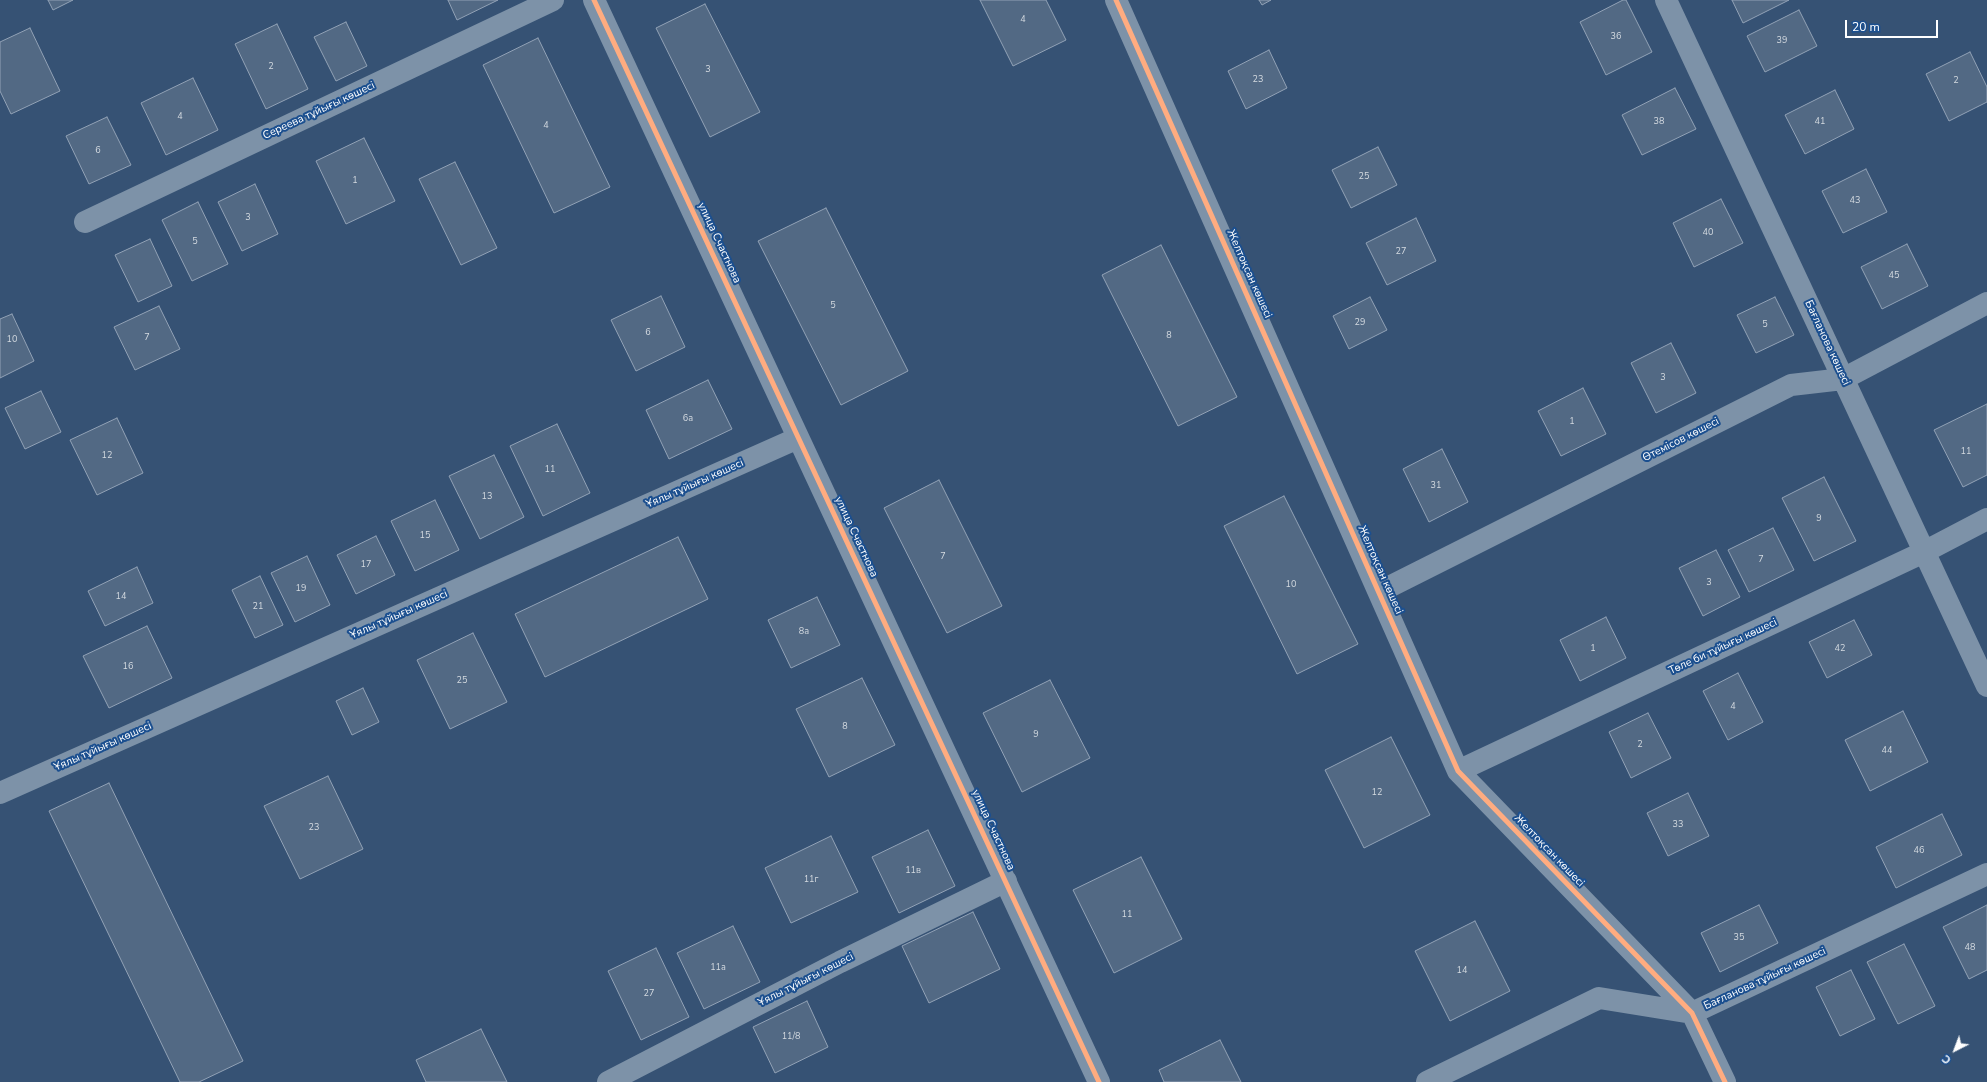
<!DOCTYPE html>
<meta charset="utf-8">
<style>
body{margin:0}
#map{position:relative;width:1987px;height:1082px;overflow:hidden;background:#365274;font-family:"Nunito Sans",sans-serif}
canvas{display:block}
.north{position:absolute;left:1935px;top:1030px;width:40px;height:40px;-webkit-text-stroke:3px #1b4f8f;paint-order:stroke;rotate:222deg;font-size:11px;font-weight:700;line-height:16px;text-align:center;color:#fff}
.north::after{content:'';display:block;margin:auto;width:14px;height:18px;background:#fff;clip-path:polygon(50% 0,100% 100%,50% 72%,0 100%)}
.scale{position:absolute;left:1845px;top:20px;width:93px;height:18px;box-sizing:border-box;border:2px solid #fff;border-top:0;padding-left:5px;font-size:12px;line-height:14px;white-space:nowrap;color:#fff;-webkit-text-stroke:3px #1b4f8f;paint-order:stroke}
</style>
<div id="map">
<canvas width="1987" height="1082"></canvas>
<div class="north">С</div>
<div class="scale">20 m</div>
</div>
<script>
const ctx = document.querySelector('canvas').getContext('2d');
ctx.lineJoin = 'round';
function paint(path, color) {
  ctx.fillStyle = color;
  ctx.fill(path, 'evenodd');
}
function toPath(rows) {
  const path = new Path2D();
  for (const r of rows) {
    path.moveTo(r[0], r[1]);
    for (let i = 2; i < r.length; i += 2) path.lineTo(r[i], r[i + 1]);
  }
  return path;
}
function trace(path, color, width, dash) {
  ctx.strokeStyle = color;
  ctx.lineWidth = width;
  ctx.lineCap = dash ? 'butt' : 'round';
  ctx.setLineDash(dash || []);
  ctx.stroke(path);
}
function label(font, color, halo, rows, align = 'center') {
  ctx.font = font + ' "Nunito Sans",sans-serif';
  ctx.lineWidth = 4;
  ctx.setLineDash([]);
  ctx.textBaseline = 'middle';
  ctx.strokeStyle = halo;
  ctx.fillStyle = color;
  for (const [text, x, y, turn = 0] of rows) {
    ctx.save();
    ctx.translate(x, y);
    ctx.rotate((+turn || 0) * Math.PI / 180);
    ctx.textAlign = isNaN(turn) ? turn : align;
    if (halo) ctx.strokeText(text, 0, 0);
    ctx.fillText(text, 0, 0);
    ctx.restore();
  }
}
const building = toPath([
 [48,0,73,0,53,10,48,0],
 [448,0,498,0,457,20,448,0],
 [980,0,1046,0,1066,40,1013,66,980,0],
 [1259,0,1271,0,1262,5,1259,0],
 [1623,0,1626,0,1652,52,1606,75,1580,22,1623,0],
 [1732,0,1789,0,1743,23,1732,0],
 [705,4,760,112,710,137,656,28,705,4],
 [1799,10,1817,46,1765,72,1747,36,1799,10],
 [346,22,367,66,336,81,314,37,346,22],
 [277,24,308,89,266,109,235,44,277,24],
 [30,28,60,91,11,114,0,91,0,42,30,28],
 [538,38,610,187,554,213,483,65,538,38],
 [1269,50,1287,88,1246,109,1228,71,1269,50],
 [1970,52,1987,87,1987,102,1949,121,1926,74,1970,52],
 [193,78,218,130,166,155,141,103,193,78],
 [1675,88,1696,129,1642,155,1622,115,1675,88],
 [1835,90,1854,129,1805,154,1785,115,1835,90],
 [107,117,131,165,89,184,66,136,107,117],
 [364,138,395,201,346,224,316,161,364,138],
 [1378,147,1397,185,1351,208,1332,170,1378,147],
 [455,162,497,248,461,265,419,179,455,162],
 [1866,169,1887,212,1843,233,1822,191,1866,169],
 [255,184,278,234,242,251,218,202,255,184],
 [1721,199,1743,243,1694,267,1673,223,1721,199],
 [198,202,228,264,192,281,162,220,198,202],
 [826,208,908,371,841,405,758,241,826,208],
 [1416,218,1436,261,1387,285,1366,243,1416,218],
 [150,239,172,286,138,302,115,255,150,239],
 [1907,244,1928,286,1882,309,1861,267,1907,244],
 [1161,245,1237,397,1178,426,1102,275,1161,245],
 [661,296,685,347,636,371,611,320,661,296],
 [1370,297,1387,330,1349,349,1333,316,1370,297],
 [1775,297,1794,335,1756,353,1737,315,1775,297],
 [159,306,180,349,135,370,114,327,159,306],
 [12,314,34,361,0,378,0,319,12,314],
 [1671,343,1696,393,1656,413,1631,363,1671,343],
 [708,380,732,429,669,459,646,410,708,380],
 [1583,388,1606,434,1561,456,1538,411,1583,388],
 [41,391,61,432,25,449,5,408,41,391],
 [1987,404,1987,475,1963,487,1934,430,1987,404],
 [117,418,143,473,97,495,70,440,117,418],
 [557,424,590,493,543,516,510,446,557,424],
 [1442,449,1468,502,1429,522,1403,469,1442,449],
 [494,455,524,517,480,539,449,476,494,455],
 [1824,477,1856,541,1814,561,1782,498,1824,477],
 [939,480,1002,606,947,633,884,508,939,480],
 [1284,496,1358,644,1297,674,1224,526,1284,496],
 [435,500,459,550,415,571,391,521,435,500],
 [1773,528,1794,570,1749,592,1728,550,1773,528],
 [376,536,395,575,356,594,337,555,376,536],
 [678,537,708,599,545,677,515,614,678,537],
 [1716,550,1740,597,1703,616,1679,568,1716,550],
 [307,556,330,605,295,622,271,573,307,556],
 [137,567,153,603,105,626,88,591,137,567],
 [260,576,283,625,255,638,232,590,260,576],
 [817,597,840,645,791,668,768,620,817,597],
 [1606,617,1626,658,1580,681,1560,640,1606,617],
 [1854,620,1872,655,1827,678,1809,642,1854,620],
 [147,626,172,678,109,708,83,656,147,626],
 [473,633,507,702,450,729,417,660,473,633],
 [1738,673,1763,722,1728,740,1703,691,1738,673],
 [862,678,895,745,829,777,796,709,862,678],
 [1050,680,1090,758,1022,792,983,713,1050,680],
 [363,688,379,722,352,735,336,701,363,688],
 [1903,711,1928,762,1870,791,1845,740,1903,711],
 [1648,713,1671,758,1631,778,1609,732,1648,713],
 [1391,737,1430,815,1364,848,1325,770,1391,737],
 [328,776,363,849,300,879,264,806,328,776],
 [109,783,243,1061,199,1082,180,1082,49,811,109,783],
 [1688,793,1709,836,1668,856,1647,813,1688,793],
 [1942,814,1962,855,1896,888,1876,847,1942,814],
 [928,830,955,886,899,913,872,857,928,830],
 [831,836,858,892,791,923,765,868,831,836],
 [1141,857,1182,939,1114,973,1073,890,1141,857],
 [1759,905,1778,943,1720,972,1701,933,1759,905],
 [1987,905,1987,970,1969,979,1943,927,1987,905],
 [973,912,1000,969,929,1003,902,946,973,912],
 [1475,921,1510,991,1450,1021,1415,951,1475,921],
 [733,926,760,982,704,1009,677,953,733,926],
 [1904,944,1935,1006,1898,1024,1867,962,1904,944],
 [656,948,689,1017,641,1040,608,971,656,948],
 [1851,970,1875,1019,1840,1036,1816,987,1851,970],
 [807,1001,828,1047,775,1073,753,1027,807,1001],
 [481,1029,507,1082,426,1082,416,1060,481,1029],
 [1220,1040,1241,1082,1164,1082,1159,1070,1220,1040]
]);
paint(building, '#526984');
trace(building, '#92a2b6', 1);
trace(toPath([
 [594,0,1099,1082],
 [1116,0,1458,771,1692,1013,1725,1082],
 [1666,0,1987,686],
 [85,222,553,0],
 [1379,592,1791,385,1843,379,1987,303],
 [1458,771,1924,552,1987,519],
 [0,793,798,438],
 [608,1082,840,962,1006,881],
 [1427,1082,1599,998,1692,1013,1987,874]
]), '#7d92a8', 22);
trace(toPath([
 [594,0,1099,1082],
 [1116,0,1458,771,1692,1013,1725,1082]
]), '#ffac80', 5);
label('9px', '#d4dae0', null, [
 ["4",1023,20],
 ["36",1616,37],
 ["39",1782,41],
 ["2",271,67],
 ["3",708,70],
 ["23",1258,80],
 ["2",1956,81],
 ["4",180,117],
 ["38",1659,122],
 ["41",1820,122],
 ["4",546,126],
 ["6",98,151],
 ["25",1364,177],
 ["1",355,181],
 ["43",1855,201],
 ["3",248,218],
 ["40",1708,233],
 ["5",195,242],
 ["27",1401,252],
 ["45",1894,276],
 ["5",833,306],
 ["29",1360,323],
 ["5",1765,325],
 ["6",648,333],
 ["8",1169,336],
 ["7",147,338],
 ["10",12,340],
 ["3",1663,378],
 ["6а",688,419],
 ["1",1572,422],
 ["11",1966,452],
 ["12",107,456],
 ["11",550,470],
 ["31",1436,486],
 ["13",487,497],
 ["9",1819,519],
 ["15",425,536],
 ["7",943,557],
 ["7",1761,560],
 ["17",366,565],
 ["3",1709,583],
 ["10",1291,585],
 ["19",301,589],
 ["14",121,597],
 ["21",258,607],
 ["8а",804,632],
 ["1",1593,649],
 ["42",1840,649],
 ["16",128,667],
 ["25",462,681],
 ["4",1733,707],
 ["8",845,727],
 ["9",1036,735],
 ["2",1640,745],
 ["44",1887,751],
 ["12",1377,793],
 ["33",1678,825],
 ["23",314,828],
 ["46",1919,851],
 ["11в",913,871],
 ["11г",811,880],
 ["11",1127,915],
 ["35",1739,938],
 ["48",1970,948],
 ["11а",718,968],
 ["14",1462,971],
 ["27",649,994],
 ["11/8",791,1037]
]);
label('11px', '#fff', '#1b4f8f', [
 ["Сереева тұйығы көшесі",319,111,-25],
 ["улица Счастнова",719,243,65],
 ["Желтоқсан көшесі",1249,274,66],
 ["Бағланова көшесі",1827,343,65],
 ["Өтемісов көшесі",1681,440,-27],
 ["Ұялы тұйығы көшесі",695,484,-24],
 ["улица Счастнова",856,537,65],
 ["Желтоқсан көшесі",1380,570,66],
 ["Ұялы тұйығы көшесі",399,615,-24],
 ["Төле би тұйығы көшесі",1723,647,-25],
 ["Ұялы тұйығы көшесі",103,747,-24],
 ["улица Счастнова",993,830,65],
 ["Желтоқсан көшесі",1549,851,46],
 ["Бағланова тұйығы көшесі",1765,979,-25],
 ["Ұялы тұйығы көшесі",806,980,-27]
]);
</script>
